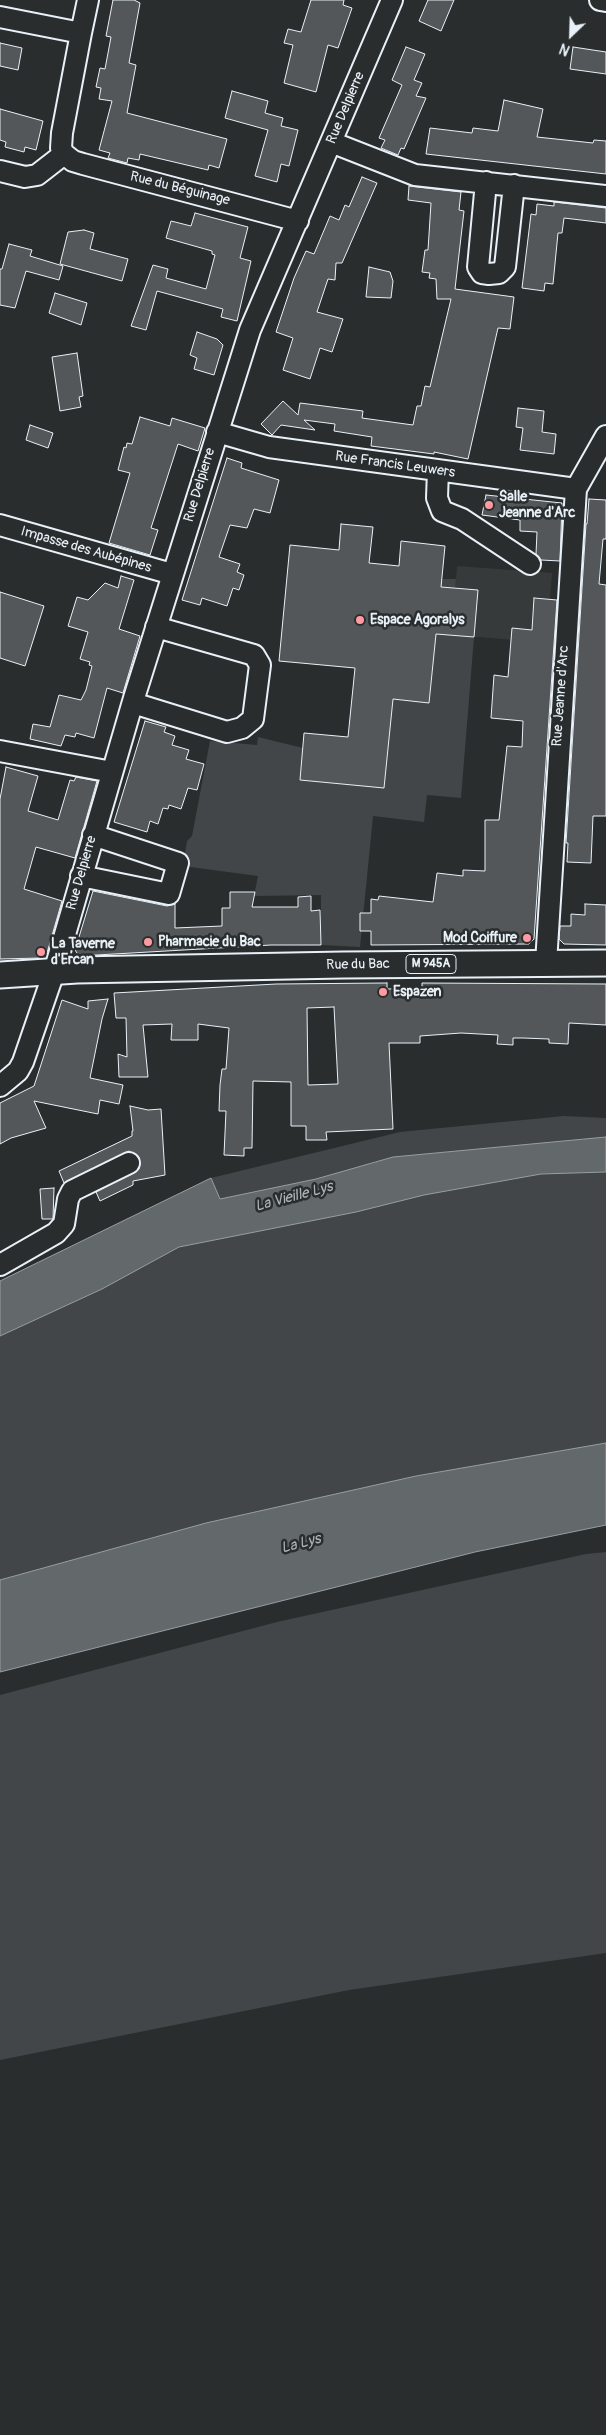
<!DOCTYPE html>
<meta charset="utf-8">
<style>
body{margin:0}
#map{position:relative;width:606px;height:2435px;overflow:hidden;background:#2a2d2e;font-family:Pangolin,sans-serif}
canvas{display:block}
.north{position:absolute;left:546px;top:10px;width:50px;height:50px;-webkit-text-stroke:4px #2a2d2e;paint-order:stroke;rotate:204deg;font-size:14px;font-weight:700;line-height:20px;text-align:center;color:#e8f1f8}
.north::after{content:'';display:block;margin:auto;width:18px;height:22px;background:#e8f1f8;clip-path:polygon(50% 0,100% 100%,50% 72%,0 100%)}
</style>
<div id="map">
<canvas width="606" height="2435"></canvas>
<div class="north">N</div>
</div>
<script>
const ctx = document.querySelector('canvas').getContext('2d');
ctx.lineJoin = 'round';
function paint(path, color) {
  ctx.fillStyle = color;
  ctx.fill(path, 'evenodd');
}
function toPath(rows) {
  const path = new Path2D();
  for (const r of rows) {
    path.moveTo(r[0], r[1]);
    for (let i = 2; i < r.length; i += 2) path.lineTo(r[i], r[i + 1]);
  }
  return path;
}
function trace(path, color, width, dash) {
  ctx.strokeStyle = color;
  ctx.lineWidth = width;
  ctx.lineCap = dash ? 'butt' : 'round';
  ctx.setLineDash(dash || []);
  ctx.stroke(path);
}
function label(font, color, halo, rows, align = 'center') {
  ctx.font = font + ' Pangolin,sans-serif';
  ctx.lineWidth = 5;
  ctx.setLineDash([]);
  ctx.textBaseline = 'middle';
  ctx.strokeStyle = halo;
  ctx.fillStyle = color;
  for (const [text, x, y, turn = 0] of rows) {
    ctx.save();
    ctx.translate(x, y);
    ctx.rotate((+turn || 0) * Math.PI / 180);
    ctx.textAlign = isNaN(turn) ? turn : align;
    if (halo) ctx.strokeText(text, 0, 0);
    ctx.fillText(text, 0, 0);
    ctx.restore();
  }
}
paint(toPath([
 [457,566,552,573,550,599,556,600,553,643,452,635]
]), '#363a3b');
paint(toPath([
 [441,579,456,579,452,635,474,637,461,798,427,795,424,822,373,816,360,947,321,945,321,895,254,896,258,876,183,866,187,841,192,836,210,741,257,745,258,737,303,748,300,780,384,788,393,699,429,703],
 [564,1116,606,1118,606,1137,393,1157,316,1179,220,1199,211,1178,400,1132],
 [606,1172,606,1443,416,1476,206,1523,0,1580,0,1336,102,1289,179,1247,356,1212,424,1195,541,1174],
 [606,1552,606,1953,349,1990,0,2060,0,1695,277,1622,586,1554]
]), '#424648');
const water = toPath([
 [606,1137,606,1172,541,1174,424,1195,356,1212,179,1247,102,1289,0,1336,0,1281,211,1178,220,1199,316,1179,393,1157,606,1137],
 [606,1443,606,1525,475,1552,0,1672,0,1580,206,1523,416,1476,606,1443]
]);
paint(water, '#63686b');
trace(water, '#989fa3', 1);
const building = toPath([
 [113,0,134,0,140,3,129,63,136,65,127,113,227,139,219,168,209,165,208,170,140,154,139,160,128,158,127,163,108,158,110,153,99,150,112,101,99,99,101,88,96,87,100,68,105,69,111,37,106,36,113,0],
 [311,0,344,0,343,5,352,8,338,48,328,45,316,92,284,83,293,45,284,43,288,29,301,32,311,0],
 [428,0,454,0,441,31,419,21,428,0],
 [0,43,22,48,18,70,0,66,0,43],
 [406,47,425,54,414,80,422,83,416,96,426,98,404,149,401,148,398,155,381,148,385,140,379,138,402,85,392,80,406,47],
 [573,47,606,52,606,74,570,69,573,47],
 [232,91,268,101,265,113,283,118,281,126,298,130,289,166,281,164,277,182,255,176,268,130,225,118,232,91],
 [504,100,543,109,537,137,593,143,594,140,606,141,606,174,426,154,430,128,472,133,473,128,498,131,504,100],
 [0,109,43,121,36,150,25,147,24,152,5,147,6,142,0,140,0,109],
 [362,177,377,183,342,263,336,263,335,280,328,279,317,312,343,319,332,352,320,348,310,379,283,370,293,338,276,332,294,278,306,251,314,254,330,216,339,220,345,205,349,207,362,177],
 [409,186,461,192,459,210,464,211,455,289,514,297,510,329,498,328,468,459,434,452,434,454,371,446,372,437,334,431,335,424,304,420,315,430,281,425,272,435,261,424,283,401,298,415,300,403,363,411,362,418,413,425,417,406,421,406,425,386,430,387,451,299,437,299,436,279,429,278,430,273,422,272,425,250,428,250,431,203,408,200,409,186],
 [554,202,606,208,606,223,564,218,562,233,558,233,553,284,545,283,544,291,522,288,531,214,536,215,537,204,554,206,554,202],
 [195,213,248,227,240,258,251,261,237,321,221,317,223,309,157,291,146,330,131,326,153,265,168,269,166,278,206,289,215,255,212,254,212,251,166,238,171,221,191,226,195,213],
 [84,230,94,233,90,249,128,259,122,281,60,264,68,232,84,230],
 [9,244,32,250,30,256,63,266,59,280,26,271,15,308,0,305,0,269,2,269,9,244],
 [369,267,390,272,393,281,391,298,366,297,369,267],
 [55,293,87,303,81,325,49,313,55,293],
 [197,332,217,339,223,345,214,375,194,369,197,358,190,355,197,332],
 [77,353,83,396,79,397,81,407,60,411,52,357,77,353],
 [518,408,544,411,542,432,556,434,554,454,520,450,523,428,516,427,518,408],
 [140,417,170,426,172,418,205,428,198,451,178,444,151,528,158,530,150,555,109,543,130,473,118,470,124,447,126,448,127,443,132,444,140,417],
 [30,425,53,433,48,448,26,440,30,425],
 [227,458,242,463,241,468,279,480,270,513,254,509,247,528,230,525,219,557,240,564,237,572,244,575,239,590,233,588,227,606,202,598,200,605,182,600,227,458],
 [486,495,562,503,560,561,541,560,536,554,537,532,520,531,520,520,482,515,486,495],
 [589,499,606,500,606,539,603,539,599,584,606,585,606,816,593,816,591,863,567,862,568,843,566,843,586,524,587,524,589,499],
 [341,524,373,527,369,563,399,566,401,541,445,546,441,587,478,590,474,637,436,634,429,703,393,699,384,788,300,780,304,733,348,737,355,668,279,661,290,545,339,550,341,524],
 [121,576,134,580,119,629,140,636,123,693,107,688,94,738,76,733,75,737,65,735,61,746,30,739,33,724,50,727,59,695,81,700,86,690,92,666,89,665,90,662,80,659,88,632,68,626,77,597,88,600,105,583,118,588,121,576],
 [0,592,44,606,25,666,0,658,0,592],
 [534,598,557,600,534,939,529,944,371,945,371,931,360,931,360,913,371,913,371,899,378,900,379,896,433,902,437,873,463,876,463,870,485,871,485,820,499,820,507,746,522,747,523,721,491,718,494,675,508,677,512,628,532,630,534,598],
 [145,721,166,727,164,732,175,736,172,745,189,750,186,759,204,764,197,790,188,788,181,809,169,805,168,809,163,808,158,824,150,821,147,832,114,822,145,721],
 [6,767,38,776,28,811,58,820,70,780,74,781,76,777,97,781,75,858,36,847,24,889,62,901,47,953,41,958,0,959,0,799,6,767],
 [93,891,167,906,175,904,175,928,222,926,222,908,230,908,230,892,255,892,252,907,298,907,298,897,311,896,311,911,320,910,321,945,271,945,79,956,75,950,93,891],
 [585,904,606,905,606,945,564,944,559,939,560,926,571,926,571,914,585,915,585,904],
 [387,983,387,989,422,988,422,983,606,984,606,1025,569,1023,568,1044,549,1043,549,1039,523,1038,513,1038,513,1045,497,1044,498,1035,461,1033,420,1036,420,1043,389,1043,393,1129,326,1132,327,1140,306,1140,306,1126,291,1126,291,1082,253,1081,252,1148,244,1148,244,1156,224,1155,226,1111,219,1111,220,1085,222,1069,226,1069,229,1028,198,1024,198,1040,171,1040,172,1024,143,1025,148,1077,119,1077,118,1054,127,1057,126,1018,116,1018,114,993,276,984,387,983],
 [334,1007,338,1084,308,1085,307,1008,334,1007],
 [108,999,102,1019,90,1078,123,1085,119,1104,100,1100,98,1114,34,1101,46,1128,11,1138,0,1144,0,1103,34,1086,62,1000,88,1009,88,1001,108,999],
 [130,1106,148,1110,161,1109,165,1175,133,1181,133,1185,100,1201,96,1192,139,1169,139,1157,129,1151,64,1183,59,1171,132,1136,132,1131,133,1131,130,1106],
 [54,1188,53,1219,42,1219,40,1189,54,1188]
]);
paint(building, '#535759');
trace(building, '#e8f1f8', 1);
const minor = toPath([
 [600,0,606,1],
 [0,17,81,33,88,0],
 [331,142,415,175,606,196],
 [64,154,61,148,62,133,81,33],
 [0,171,25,177,37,175,64,154,73,161,83,164,298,221],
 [486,182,478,267,482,273,489,274,499,273,505,267,514,185],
 [217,432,269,447,576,489],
 [438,470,437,498,442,511,462,519,530,564],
 [0,525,172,574],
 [133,703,227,732,242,728,253,719,260,665,254,655,156,627],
 [0,751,112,772],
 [81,876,169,894,178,863,93,835],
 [546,963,576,489,606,436],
 [0,1086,18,1071,23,1062,54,972,134,698,250,330,392,0],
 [0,1265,56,1233,64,1224,68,1199,72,1191,129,1163]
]);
const major = toPath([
 [0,975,77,970,343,965,606,963]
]);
trace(minor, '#e8f1f8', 24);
trace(major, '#e8f1f8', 29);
trace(minor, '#2a2d2e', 20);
trace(major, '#2a2d2e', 25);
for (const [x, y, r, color] of [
 [489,505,5,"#ff9aa2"],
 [360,620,5,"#ff9aa2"],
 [527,938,5,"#ff9aa2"],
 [148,942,5,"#ff9aa2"],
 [41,952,5,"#ff9aa2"],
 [383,992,5,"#ff9aa2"]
]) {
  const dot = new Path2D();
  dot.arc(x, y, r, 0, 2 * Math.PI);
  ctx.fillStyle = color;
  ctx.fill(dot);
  trace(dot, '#2a2d2e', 2);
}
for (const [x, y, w] of [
 [431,964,50]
]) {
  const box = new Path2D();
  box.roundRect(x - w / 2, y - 9.5, w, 19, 4);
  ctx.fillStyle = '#2a2d2e';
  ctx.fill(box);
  trace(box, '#e8f1f8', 1);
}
label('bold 12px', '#e8f1f8', null, [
 ["M 945A",431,964]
]);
label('14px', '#e8f1f8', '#2a2d2e', [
 ["Rue Delpierre",346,108,-67],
 ["Rue du Béguinage",180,189,14],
 ["Rue Francis Leuwers",395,465,8],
 ["Rue Delpierre",200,485,-73],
 ["Impasse des Aubépines",86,550,16],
 ["Rue Jeanne d'Arc",561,696,-86],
 ["Rue Delpierre",82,873,-74],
 ["Rue du Bac",358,965,-1]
]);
label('bold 14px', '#e8f1f8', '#2a2d2e', [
 ["Salle",499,497],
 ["Jeanne d'Arc",499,513],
 ["Espace Agoralys",370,620],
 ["Mod Coiffure",517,938,"right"],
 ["Pharmacie du Bac",158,942],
 ["La Taverne",51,944],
 ["d'Ercan",51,960],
 ["Espazen",393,992]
], 'left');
label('italic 15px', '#acb3b9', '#2a2d2e', [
 ["La Vieille Lys",294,1197,-15],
 ["La Lys",301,1544,-15]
]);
</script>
